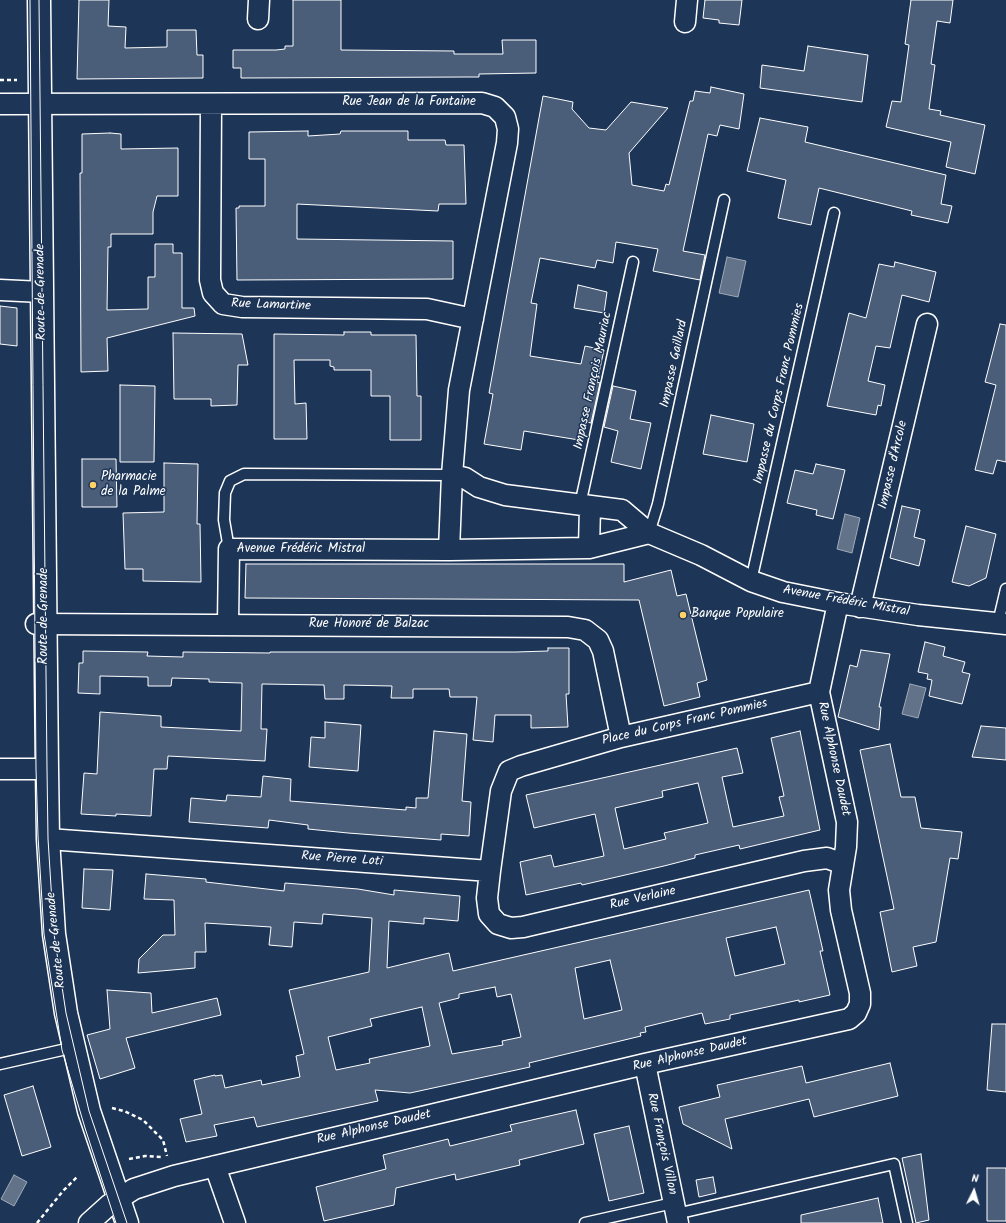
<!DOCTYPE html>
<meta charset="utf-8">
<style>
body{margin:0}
#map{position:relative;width:1006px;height:1223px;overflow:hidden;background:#1d3557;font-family:Kalam,sans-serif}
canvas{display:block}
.north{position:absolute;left:954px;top:1171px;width:40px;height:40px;-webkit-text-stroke:3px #1d3557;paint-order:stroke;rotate:5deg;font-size:11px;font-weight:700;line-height:16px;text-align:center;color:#fff}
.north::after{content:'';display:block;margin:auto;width:14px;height:18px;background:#fff;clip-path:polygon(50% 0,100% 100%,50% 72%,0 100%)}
</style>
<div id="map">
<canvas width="1006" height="1223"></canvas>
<div class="north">N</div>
</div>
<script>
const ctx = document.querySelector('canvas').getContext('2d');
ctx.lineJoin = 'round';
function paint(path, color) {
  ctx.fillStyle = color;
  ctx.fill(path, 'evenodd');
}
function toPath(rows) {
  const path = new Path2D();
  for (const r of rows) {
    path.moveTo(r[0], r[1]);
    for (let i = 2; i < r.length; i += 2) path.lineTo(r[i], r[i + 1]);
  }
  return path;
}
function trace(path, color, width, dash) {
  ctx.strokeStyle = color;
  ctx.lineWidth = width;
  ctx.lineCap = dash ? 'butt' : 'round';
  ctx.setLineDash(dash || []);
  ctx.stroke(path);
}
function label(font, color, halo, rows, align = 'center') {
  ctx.font = font + ' Kalam,sans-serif';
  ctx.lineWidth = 3;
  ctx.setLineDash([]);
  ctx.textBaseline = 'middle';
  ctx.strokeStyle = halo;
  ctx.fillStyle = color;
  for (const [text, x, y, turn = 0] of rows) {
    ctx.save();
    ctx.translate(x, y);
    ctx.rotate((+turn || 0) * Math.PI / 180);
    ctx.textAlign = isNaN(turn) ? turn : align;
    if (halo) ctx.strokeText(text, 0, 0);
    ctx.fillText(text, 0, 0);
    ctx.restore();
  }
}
const water = toPath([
 [727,257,746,261,738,297,719,293,727,257],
 [845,514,860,518,852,553,837,549,845,514],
 [910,684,926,688,918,718,902,714,910,684],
 [14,1175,27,1182,14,1206,1,1199,14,1175]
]);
paint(water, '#617289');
trace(water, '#a0aab8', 1);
const building = toPath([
 [79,0,109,0,108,26,126,27,125,48,167,47,167,30,196,30,197,55,203,55,203,78,77,79,79,0],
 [293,0,341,0,341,50,454,51,454,54,503,54,502,40,536,40,536,73,479,74,479,77,465,77,241,78,241,68,233,68,233,50,276,50,285,49,285,46,293,46,293,0],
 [705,0,742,0,739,25,719,23,719,20,703,18,705,0],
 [911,0,953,0,950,23,937,21,931,64,935,65,929,109,941,111,940,115,985,125,975,174,946,167,951,142,886,127,892,101,901,102,909,45,905,44,911,0],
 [808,46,868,55,862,102,760,88,762,65,804,71,808,46],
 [711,87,744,94,739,129,720,125,717,136,708,134,683,251,705,255,700,280,653,271,658,249,616,242,613,263,597,260,595,268,540,258,531,303,537,304,530,356,581,364,585,346,604,350,597,382,600,383,591,423,582,421,579,440,524,431,521,450,484,444,493,394,489,393,543,96,573,102,572,109,589,128,606,130,631,102,668,108,629,153,632,185,664,191,666,184,669,185,690,101,693,101,695,91,710,93,711,87],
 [760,118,808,127,805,142,946,175,941,204,952,206,948,223,911,215,912,211,819,188,811,225,778,218,786,180,747,171,760,118],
 [308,131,308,136,340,134,341,131,408,131,408,140,445,140,446,145,464,145,466,204,439,204,438,211,297,204,297,239,453,241,453,279,237,280,236,208,239,208,239,206,265,206,265,159,249,159,249,132,308,131],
 [110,133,121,134,121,149,178,148,178,196,157,196,153,212,153,234,111,234,111,247,108,247,107,310,148,309,148,277,155,277,155,244,173,244,173,253,182,253,182,308,194,308,195,316,107,338,108,371,81,372,80,173,82,173,82,134,110,133],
 [895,262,936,272,929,302,902,295,890,348,876,346,868,381,885,385,881,406,878,405,876,415,827,406,849,313,866,318,879,264,894,267,895,262],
 [578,285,607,292,604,313,574,308,578,285],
 [0,306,17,308,17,346,0,344,0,306],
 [1000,324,1006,325,1006,462,997,460,993,474,975,470,996,385,985,382,1000,324],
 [344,332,371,332,371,335,416,335,417,396,421,396,421,440,390,440,390,396,371,396,371,370,334,370,334,367,330,366,330,360,294,360,295,404,306,403,307,439,274,439,274,334,344,335,344,332],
 [173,333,242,334,248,365,238,365,237,405,211,406,211,399,174,399,173,333],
 [120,385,155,386,154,462,120,462,120,385],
 [613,386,636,391,630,419,651,423,641,469,611,462,618,431,604,427,613,386],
 [711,415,754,424,747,462,703,454,711,415],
 [82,459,116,459,117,507,82,507,82,459],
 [164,463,198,464,197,524,200,524,201,582,143,581,143,569,125,569,123,513,164,512,164,463],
 [816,464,845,470,833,519,816,515,817,510,787,503,795,470,813,474,816,464],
 [902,506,920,510,914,537,925,540,919,566,890,558,902,506],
 [966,526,996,534,986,578,969,586,952,582,966,526],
 [246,564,624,564,624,582,671,570,677,596,686,594,707,680,697,683,700,697,664,706,639,600,245,598,246,564],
 [925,642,945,647,943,656,965,662,962,672,970,674,962,704,929,696,932,680,927,679,928,674,918,672,925,642],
 [548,648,569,648,569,694,566,694,568,727,531,728,531,715,495,715,493,742,473,740,477,697,450,697,449,689,413,689,413,698,391,698,392,686,344,685,344,699,325,699,324,685,262,684,261,729,267,729,265,761,168,756,167,769,154,769,151,816,116,814,116,816,81,814,84,773,97,774,100,712,161,716,161,727,241,731,242,683,209,682,209,679,172,678,171,686,148,686,148,677,100,676,100,694,78,693,79,663,83,663,83,651,148,652,147,656,183,657,183,652,270,653,270,652,516,652,548,651,548,648],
 [861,650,890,654,879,707,881,707,879,730,838,717,850,665,857,667,861,650],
 [325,722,361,725,358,771,309,767,311,737,325,738,325,722],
 [981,726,1006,728,1006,760,972,757,981,726],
 [434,731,467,734,462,801,471,802,469,836,441,834,441,840,348,833,308,829,308,825,269,820,268,828,189,822,191,798,226,801,227,795,261,797,263,776,291,779,290,801,406,810,406,807,416,808,416,798,428,798,434,731],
 [800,731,820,830,740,849,739,845,695,855,695,858,664,866,582,885,581,883,526,895,520,862,551,855,554,867,604,856,595,814,534,828,526,795,737,748,743,773,722,777,733,827,784,816,779,797,784,796,771,738,800,731],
 [698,783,708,823,664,833,666,839,624,849,615,808,663,797,662,791,698,783],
 [890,744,901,797,915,797,921,828,962,832,958,859,950,858,936,942,913,947,917,966,892,972,880,912,894,909,860,750,890,744],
 [84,869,113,870,110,910,82,908,84,869],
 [146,874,206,879,206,882,284,891,285,883,358,889,394,895,394,890,460,896,458,921,424,918,424,924,389,921,387,968,449,953,453,971,809,890,823,951,820,951,830,995,799,1002,799,1000,730,1015,730,1019,705,1024,702,1013,645,1027,646,1032,640,1033,641,1036,529,1063,530,1067,410,1093,375,1090,378,1101,257,1127,254,1117,214,1125,217,1136,186,1142,180,1119,202,1114,194,1080,215,1075,215,1076,222,1075,225,1088,261,1080,262,1085,300,1077,296,1056,304,1054,289,990,369,972,372,918,323,914,322,924,294,922,292,947,269,945,271,927,205,923,206,952,195,952,195,968,138,973,139,959,163,935,175,935,174,900,144,899,146,874],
 [776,927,785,964,735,976,726,938,776,927],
 [610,960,622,1010,584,1019,575,968,610,960],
 [495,987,497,997,511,994,521,1037,502,1041,503,1045,452,1054,439,1003,459,998,459,994,495,987],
 [422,1007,430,1046,369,1059,370,1063,336,1070,328,1037,372,1026,370,1019,422,1007],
 [107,990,151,993,152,1013,217,998,221,1015,126,1038,135,1068,100,1079,87,1035,110,1029,107,990],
 [992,1024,1006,1024,1006,1092,987,1090,992,1024],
 [890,1063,898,1096,814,1117,809,1099,725,1119,732,1149,683,1124,679,1107,720,1097,717,1085,802,1066,806,1083,890,1063],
 [33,1086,51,1147,22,1156,4,1095,33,1086],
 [576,1110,584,1144,519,1160,520,1165,456,1180,455,1174,396,1188,394,1205,324,1221,316,1187,386,1169,383,1155,448,1139,450,1146,512,1131,510,1125,576,1110],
 [629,1126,644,1193,609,1201,594,1134,629,1126],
 [921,1154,929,1220,916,1223,902,1158,921,1154],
 [987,1168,1006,1168,1006,1221,987,1221,987,1168],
 [713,1177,716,1193,699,1197,696,1180,713,1177],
 [878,1198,883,1223,801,1223,801,1215,878,1198]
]);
paint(building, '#4a5d79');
trace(building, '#fff', 1);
const lane = toPath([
 [580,505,633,262],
 [649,533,658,504,724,200],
 [229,549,224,520,225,493,230,481,244,474,452,475],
 [751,581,834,213],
 [998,623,1006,589],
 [0,1064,62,1050],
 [676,1214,894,1164,907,1223],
 [585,1223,673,1203]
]);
const street = toPath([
 [258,19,259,0],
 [685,22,687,0],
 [0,104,482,103,495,107,505,117,508,129,507,143,459,390,452,475,449,550,229,549,228,624],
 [211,105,210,280,213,293,223,304,242,307,427,309,473,319],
 [0,290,42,292],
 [452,475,465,478,479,487,505,495,622,510,649,533],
 [589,548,590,506],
 [449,550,589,548,649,533,701,555,751,581,783,592,838,603,918,615,1006,624],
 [860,607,927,324],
 [36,624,568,627,585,630,598,640,603,651,621,737],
 [0,769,47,769],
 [48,839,490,871,501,791,509,771,521,766,621,737,819,692],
 [490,871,487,898,489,914,498,924,511,928,523,927,804,861,827,858,843,864],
 [645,1064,678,1223],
 [215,1166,235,1223],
 [89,1223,109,1205,134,1189,174,1176,645,1064,849,1019,856,1013,860,1004,860,993,841,910,839,890,846,847,847,822,819,692,838,603]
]);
const secondary = toPath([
 [39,0,47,769,48,839,54,934,66,1013,89,1111,127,1223]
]);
trace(lane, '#fff', 13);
trace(street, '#fff', 23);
trace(secondary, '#fff', 25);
trace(toPath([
 [0,80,17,80],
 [112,1108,124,1111,143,1120,163,1140,167,1156],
 [129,1159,145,1156,162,1157],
 [37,1223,63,1191,77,1177]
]), '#fff', 2.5, [4, 3]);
trace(lane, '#1d3557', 10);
trace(street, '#1d3557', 20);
trace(secondary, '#1d3557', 22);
trace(toPath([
 [30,0,36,769,38,836,44,934,62,1050,85,1128,116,1223],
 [39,0,47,769,48,839,54,934,66,1013,89,1111,127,1223]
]), '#fff', 1);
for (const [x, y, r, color] of [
 [93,485,4,"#ffd166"],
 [683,615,4,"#ffd166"]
]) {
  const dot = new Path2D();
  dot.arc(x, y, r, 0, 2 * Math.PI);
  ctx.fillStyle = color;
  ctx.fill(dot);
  trace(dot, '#1d3557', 1.5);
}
label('13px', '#fff', '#1d3557', [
 ["Rue Jean de la Fontaine",409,103],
 ["Route de Grenade",42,292,-91],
 ["Rue Lamartine",271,306,2],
 ["Impasse Gaillard",675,364,-78],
 ["Impasse François Mauriac",594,381,-78],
 ["Impasse du Corps Franc Pommies",780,394,-77],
 ["Impasse d'Arcole",894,465,-77],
 ["Avenue Frédéric Mistral",301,550],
 ["Avenue Frédéric Mistral",846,602,10],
 ["Route de Grenade",45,616,-90],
 ["Rue Honoré de Balzac",369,625],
 ["Place du Corps Franc Pommies",685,723,-13],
 ["Rue Alphonse Daudet",833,759,78],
 ["Rue Pierre Loti",342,860,4],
 ["Rue Verlaine",643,899,-13],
 ["Route de Grenade",57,940,-96],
 ["Rue Alphonse Daudet",690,1055,-13],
 ["Rue Alphonse Daudet",374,1128,-13],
 ["Rue François Villon",661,1144,78]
]);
label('13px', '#fff', '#1d3557', [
 ["Pharmacie",101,478],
 ["de la Palme",101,493],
 ["Banque Populaire",691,615]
], 'left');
</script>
